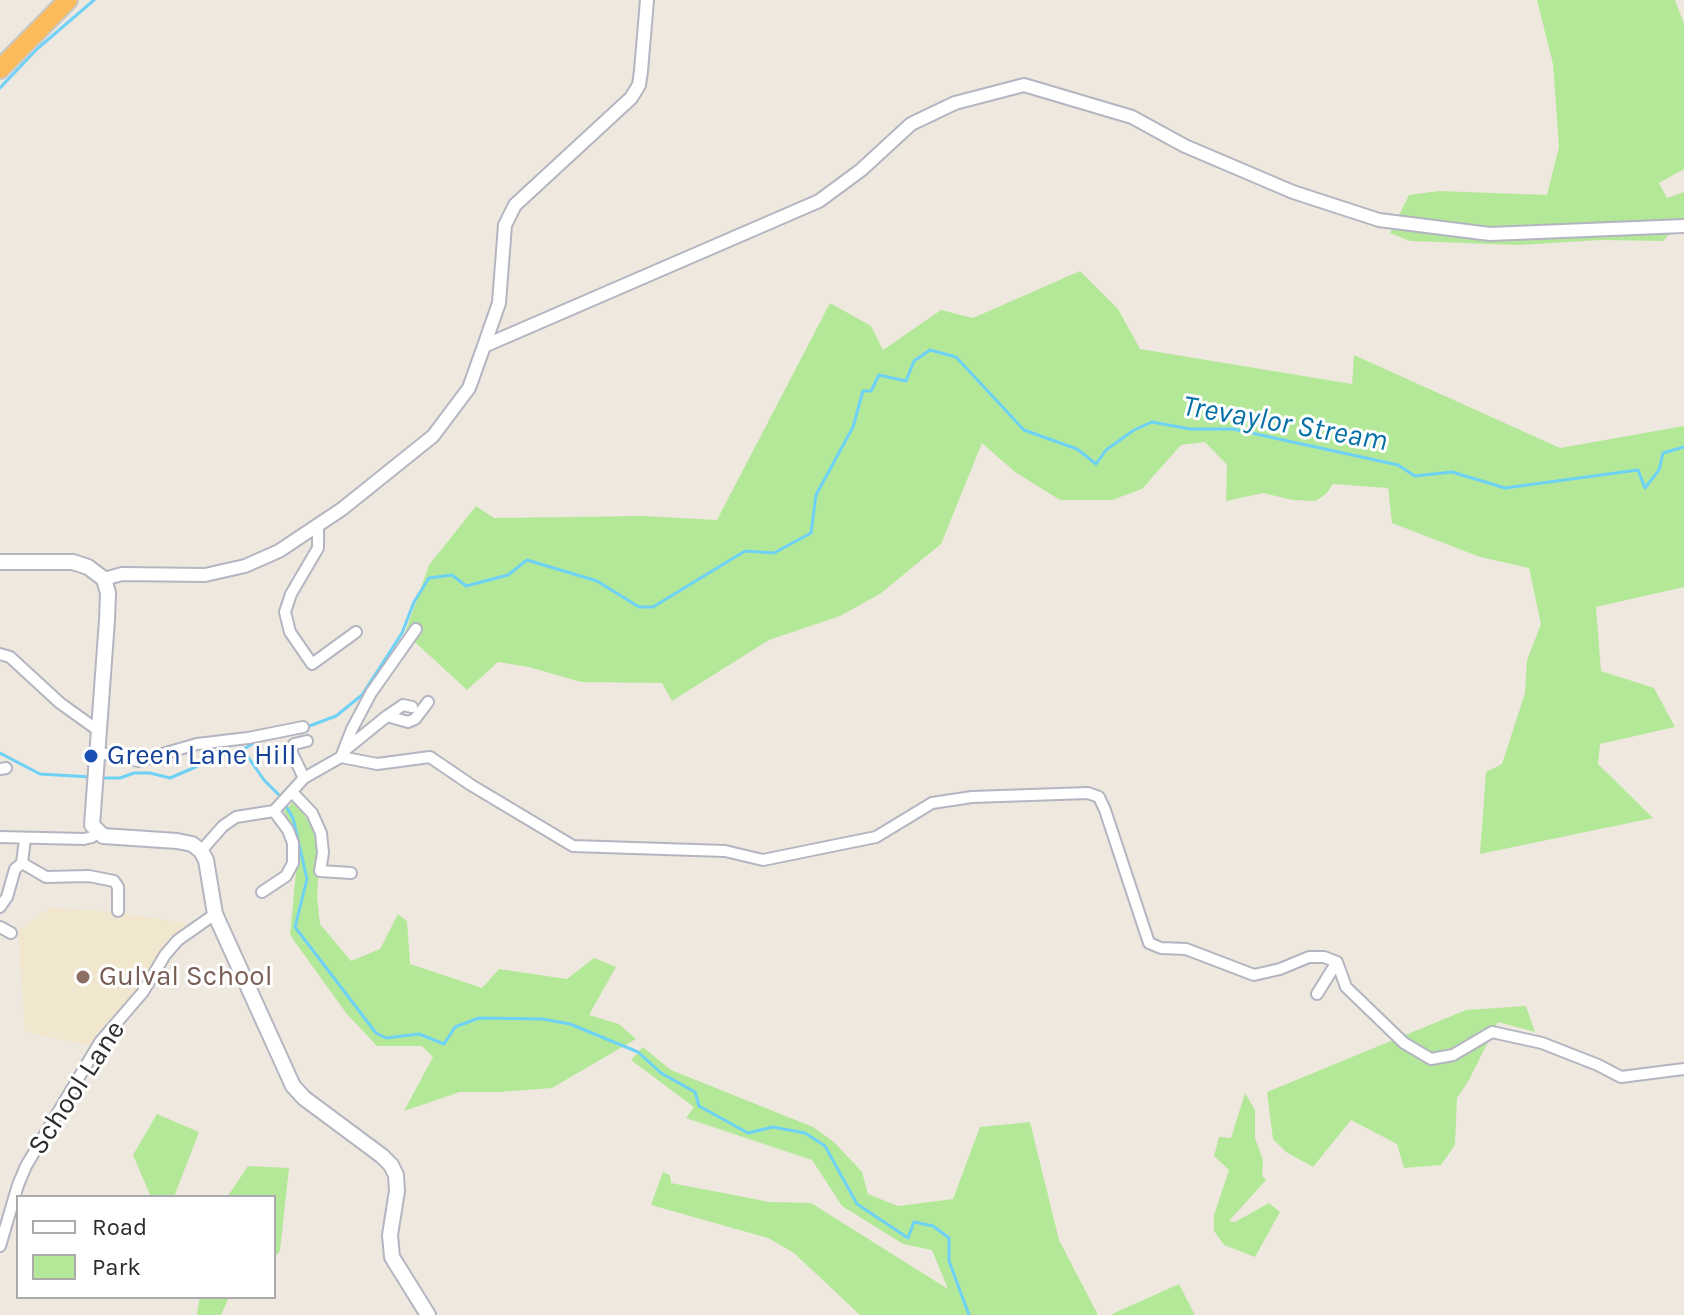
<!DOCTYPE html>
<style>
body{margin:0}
#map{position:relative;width:1684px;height:1315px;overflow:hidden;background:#efe8df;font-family:Karla,sans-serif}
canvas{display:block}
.legend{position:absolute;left:16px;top:1195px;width:260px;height:104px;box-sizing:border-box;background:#fff;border:2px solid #ababab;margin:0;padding:10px 14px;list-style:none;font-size:24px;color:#2d2d2d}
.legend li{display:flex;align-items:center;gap:16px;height:40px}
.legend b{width:40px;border:2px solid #ababab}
</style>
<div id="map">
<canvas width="1684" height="1315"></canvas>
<ul class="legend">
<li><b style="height:10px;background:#fff"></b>Road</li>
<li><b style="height:22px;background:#b4e899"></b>Park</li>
</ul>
</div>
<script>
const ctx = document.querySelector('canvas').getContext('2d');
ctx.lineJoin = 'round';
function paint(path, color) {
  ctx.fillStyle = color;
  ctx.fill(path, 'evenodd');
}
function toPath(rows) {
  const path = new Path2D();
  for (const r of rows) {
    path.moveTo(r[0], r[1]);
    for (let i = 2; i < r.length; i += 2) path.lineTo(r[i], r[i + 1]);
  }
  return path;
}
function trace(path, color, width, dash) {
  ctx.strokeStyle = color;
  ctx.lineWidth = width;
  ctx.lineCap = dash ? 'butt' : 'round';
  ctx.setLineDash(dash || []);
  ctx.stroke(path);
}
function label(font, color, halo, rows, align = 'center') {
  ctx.font = font + ' Karla,sans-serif';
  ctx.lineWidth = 6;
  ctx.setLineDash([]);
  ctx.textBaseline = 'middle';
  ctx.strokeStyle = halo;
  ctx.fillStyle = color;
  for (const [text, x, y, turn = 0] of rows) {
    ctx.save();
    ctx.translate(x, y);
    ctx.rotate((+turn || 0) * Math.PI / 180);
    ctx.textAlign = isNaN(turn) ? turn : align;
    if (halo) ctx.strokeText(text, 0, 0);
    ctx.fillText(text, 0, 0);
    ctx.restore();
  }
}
paint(toPath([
 [50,908,104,911,187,923,161,952,131,1001,107,1025,93,1046,25,1032,18,929]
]), '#f1e6ce');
paint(toPath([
 [1537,0,1675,0,1684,24,1684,169,1659,183,1667,198,1684,192,1684,223,1678,225,1663,241,1601,240,1519,245,1410,241,1390,233,1409,195,1439,191,1547,195,1559,147,1553,64],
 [1080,271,1118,309,1140,349,1352,384,1354,355,1560,448,1684,426,1684,587,1596,607,1601,671,1654,688,1675,727,1600,744,1598,764,1653,818,1480,854,1486,772,1502,764,1525,693,1527,660,1541,624,1529,568,1480,557,1392,523,1388,488,1333,484,1326,494,1315,501,1293,500,1263,493,1226,501,1227,465,1205,442,1181,445,1142,489,1112,500,1060,500,1015,472,982,443,941,544,880,594,840,616,769,640,672,701,662,683,581,682,529,667,498,662,467,690,405,633,429,565,476,506,494,518,643,516,717,520,830,303,871,326,883,350,941,310,973,318],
 [295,801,312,827,320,851,317,896,320,924,351,961,380,949,398,914,407,921,410,964,482,988,499,969,567,979,594,958,616,967,589,1015,619,1024,636,1039,552,1088,499,1092,460,1092,404,1111,433,1057,422,1046,377,1046,346,1013,290,935,297,860,293,829,284,811],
 [1526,1006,1535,1032,1498,1022,1469,1080,1457,1098,1455,1145,1441,1165,1404,1168,1397,1144,1351,1120,1313,1167,1286,1152,1273,1139,1267,1092,1466,1010],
 [643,1047,671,1070,813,1127,834,1142,862,1172,868,1194,898,1206,953,1199,980,1127,1030,1122,1059,1240,1098,1315,860,1315,794,1253,768,1238,651,1205,663,1172,670,1175,671,1183,770,1202,811,1203,948,1289,932,1250,903,1244,842,1206,812,1160,686,1118,694,1107,631,1060],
 [1245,1093,1255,1110,1255,1138,1263,1160,1262,1176,1266,1180,1229,1221,1235,1222,1269,1203,1280,1212,1255,1257,1224,1245,1214,1231,1214,1215,1229,1170,1214,1156,1219,1137,1231,1138],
 [157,1114,199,1132,174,1197,151,1197,133,1155],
 [248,1166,289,1168,280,1251,274,1258,274,1197,227,1197],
 [1179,1284,1195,1315,1110,1315],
 [200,1297,229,1297,221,1315,199,1315,197,1314]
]), '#b4e899');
trace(toPath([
 [0,88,37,49,94,0],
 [304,728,336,716,362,695,402,633,414,602,429,578,452,575,466,586,508,575,527,560,597,581,639,607,653,607,745,551,774,553,811,533,816,495,853,427,863,391,871,391,879,375,906,381,914,361,930,350,956,357,1024,430,1077,449,1096,464,1106,450,1134,430,1152,422,1190,429,1233,429,1398,465,1415,476,1452,472,1505,488,1638,470,1645,488,1659,470,1663,453,1684,447],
 [0,753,40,774,91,777],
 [238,753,258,740],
 [98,778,120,778,134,773,150,773,170,778,228,753,238,753,248,757,264,780,280,796,293,818,307,879,295,927,376,1033,386,1038,419,1034,444,1044,455,1027,479,1018,542,1019,570,1024,638,1052,661,1073,695,1092,699,1106,748,1133,773,1127,805,1133,825,1146,857,1204,908,1238,914,1222,933,1226,949,1238,949,1261,969,1315]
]), '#6ed1f6', 3);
const minor = toPath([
 [318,527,318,548,291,594,285,612,290,632,312,664,356,632],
 [0,654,10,657,60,703,99,731],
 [387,716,403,705,412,707],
 [345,750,387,716,408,722,415,719,428,702],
 [96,752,138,761,197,744,248,738,303,727],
 [341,757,377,764,430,757,471,785,573,846,725,851,763,860,876,837,932,803,972,797,1088,793,1099,797,1105,810,1149,943,1161,948,1186,949,1254,975,1280,969,1309,957,1324,957,1337,962,1346,987,1404,1043,1431,1059,1453,1055,1492,1032,1542,1043,1598,1065,1621,1077,1684,1069],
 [341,757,352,729,371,693,416,629],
 [0,769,6,768],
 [304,778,291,751,294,744,307,741],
 [292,792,312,813,321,833,323,853,320,871,351,873],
 [0,837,84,839,92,837,97,832],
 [201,851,223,826,236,817,274,811,304,778,341,757],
 [22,863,46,877,89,876,114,881,118,887,118,911],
 [262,892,286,876,293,863,293,843,288,830,274,811],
 [0,907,7,897,15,869,22,863,25,839],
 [0,927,11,933],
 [1317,994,1337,962],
 [0,1246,18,1185,26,1166,100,1042,143,992,165,955,178,940,215,914]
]);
const tertiary = toPath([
 [484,346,499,303,505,225,515,205,631,98,639,85,641,71,647,0],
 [104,579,122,574,205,575,245,566,279,551,342,509,433,436,469,388,484,346,819,201,861,170,911,124,955,103,1024,85,1132,117,1185,146,1293,192,1379,220,1490,234,1684,226]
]);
const secondary = toPath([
 [0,562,73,562,88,567,104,579,108,593,107,620,92,825,103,836,177,841,192,844,201,851,206,860,215,914,293,1086,304,1098,382,1156,391,1165,396,1175,397,1191,390,1235,392,1257,428,1315]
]);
const trunk = toPath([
 [0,69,68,0]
]);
trace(minor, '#b3b5c1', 14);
trace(tertiary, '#b3b5c1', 16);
trace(secondary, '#b3b5c1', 18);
trace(trunk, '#c8c8c8', 22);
trace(minor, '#fff', 10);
trace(tertiary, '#fff', 12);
trace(secondary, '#fff', 14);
trace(trunk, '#fcbb5a', 18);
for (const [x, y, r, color] of [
 [91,756,8,"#1a4fb4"],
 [83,977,8,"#8d6e63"]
]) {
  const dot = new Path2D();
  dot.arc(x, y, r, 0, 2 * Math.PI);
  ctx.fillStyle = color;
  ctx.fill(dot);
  trace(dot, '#fff', 3);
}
label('28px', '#164399', '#fff', [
 ["Green Lane Hill",107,756]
], 'left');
label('28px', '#785e54', '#fff', [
 ["Gulval School",99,977]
], 'left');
label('28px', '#2d2d2d', '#fff', [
 ["School Lane",77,1088,-57]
]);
label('italic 30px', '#0670a8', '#fff', [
 ["Trevaylor Stream",1285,424,10]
]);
</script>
